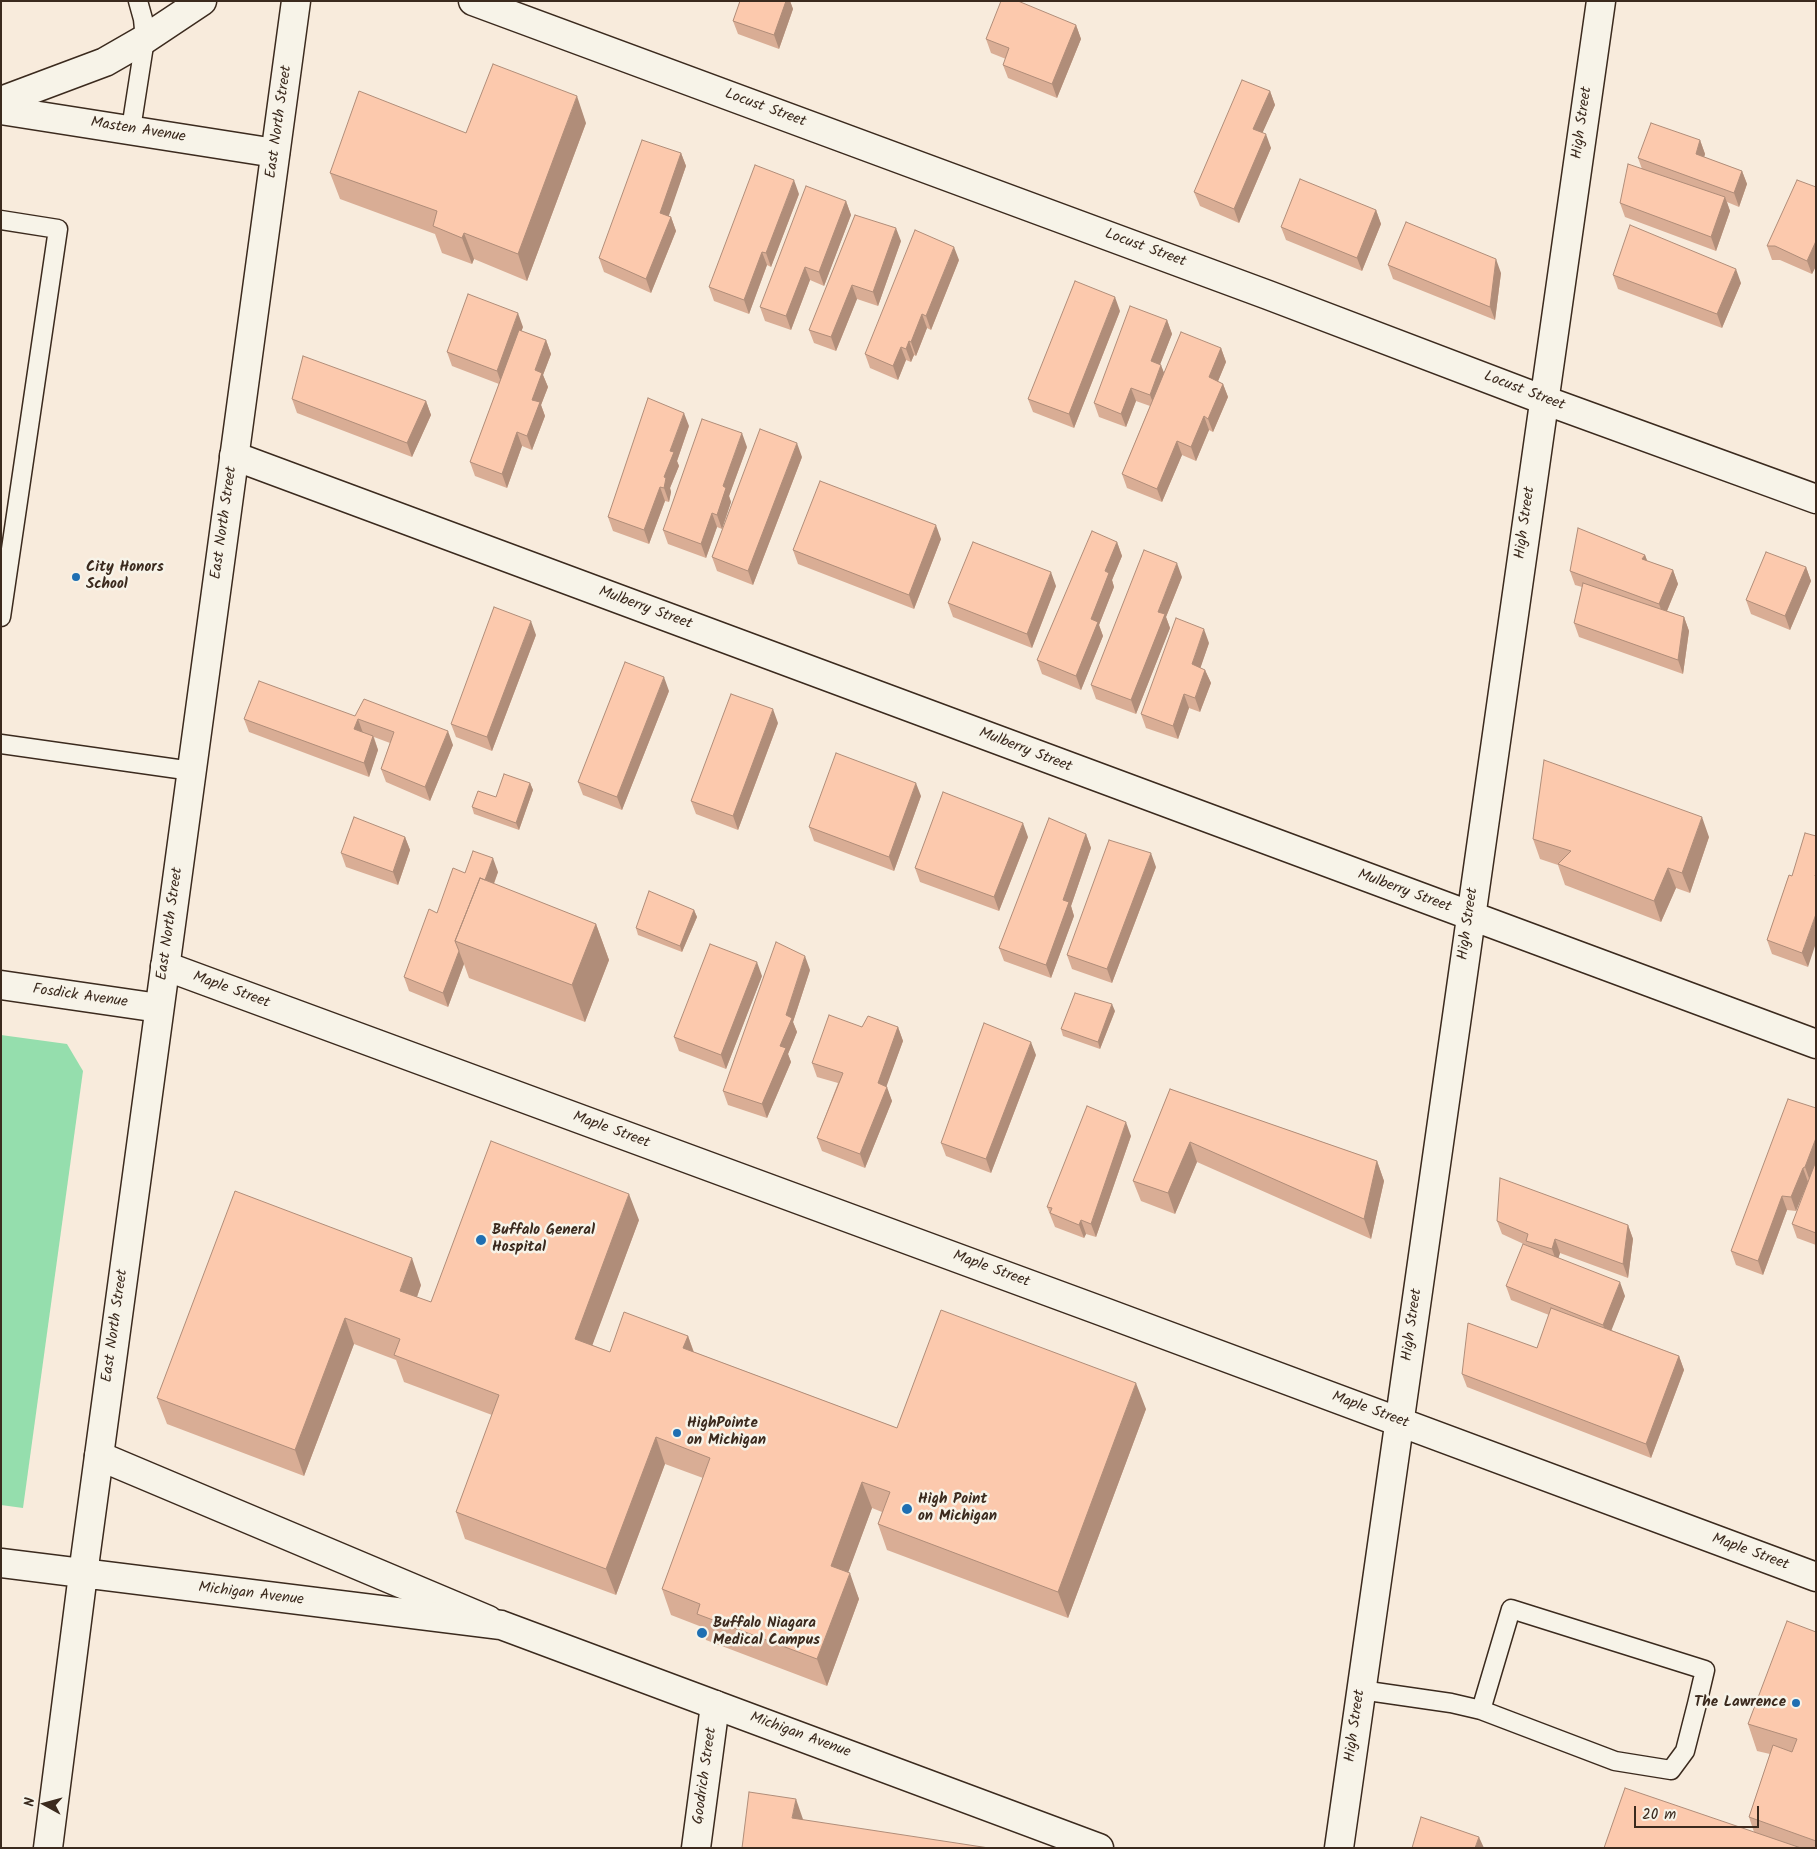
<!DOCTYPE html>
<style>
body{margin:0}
#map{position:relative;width:1817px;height:1849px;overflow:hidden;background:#f8ebdc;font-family:Kalam,sans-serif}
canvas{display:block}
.frame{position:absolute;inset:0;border:2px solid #3b2a1e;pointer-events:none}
.north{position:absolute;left:20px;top:1779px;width:50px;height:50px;-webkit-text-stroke:4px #f7f3e8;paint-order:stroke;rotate:277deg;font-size:14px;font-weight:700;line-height:20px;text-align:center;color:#3b2a1e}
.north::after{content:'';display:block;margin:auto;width:18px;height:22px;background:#3b2a1e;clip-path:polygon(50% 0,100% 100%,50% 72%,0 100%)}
.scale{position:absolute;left:1634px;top:1806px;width:125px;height:22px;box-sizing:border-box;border:2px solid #3b2a1e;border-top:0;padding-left:6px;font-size:15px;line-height:18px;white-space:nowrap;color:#3b2a1e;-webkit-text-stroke:4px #f7f3e8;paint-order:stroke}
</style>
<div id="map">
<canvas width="1817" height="1849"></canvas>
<div class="frame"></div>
<div class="north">N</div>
<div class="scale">20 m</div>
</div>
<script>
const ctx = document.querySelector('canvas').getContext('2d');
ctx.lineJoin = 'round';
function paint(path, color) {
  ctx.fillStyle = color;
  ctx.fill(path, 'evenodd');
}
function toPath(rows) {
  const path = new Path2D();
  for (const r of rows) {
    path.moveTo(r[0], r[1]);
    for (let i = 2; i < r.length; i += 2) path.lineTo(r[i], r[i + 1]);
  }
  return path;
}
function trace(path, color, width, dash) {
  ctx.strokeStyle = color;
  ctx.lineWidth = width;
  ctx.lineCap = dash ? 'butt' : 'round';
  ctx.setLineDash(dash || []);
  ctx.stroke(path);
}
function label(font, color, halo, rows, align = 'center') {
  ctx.font = font + ' Kalam,sans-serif';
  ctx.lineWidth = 5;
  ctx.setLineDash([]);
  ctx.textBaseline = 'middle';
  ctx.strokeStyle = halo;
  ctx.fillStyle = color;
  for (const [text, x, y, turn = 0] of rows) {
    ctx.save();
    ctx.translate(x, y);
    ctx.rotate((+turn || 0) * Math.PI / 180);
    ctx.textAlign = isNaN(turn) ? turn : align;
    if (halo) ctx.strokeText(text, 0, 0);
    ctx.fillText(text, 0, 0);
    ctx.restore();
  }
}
paint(toPath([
 [1,1035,67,1044,83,1071,23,1508,1,1505]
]), '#95dead');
const service = toPath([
 [131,129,145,39,143,19,138,1],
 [1,220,58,229,1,617],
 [1,744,192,771],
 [1361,1690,1451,1703,1481,1710,1615,1761,1671,1770,1685,1751,1697,1704,1705,1670,1511,1609,1481,1710]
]);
const minor = toPath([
 [473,1,1268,295,1544,400,1816,499],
 [1,110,275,153],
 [234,456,1816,1044],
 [165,966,1104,1312,1816,1577],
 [1,985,159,1008],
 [99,1456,488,1620],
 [696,1848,715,1705],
 [1339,1848,1601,1]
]);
const tertiary = toPath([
 [1,101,105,62,145,39,202,1],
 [1,1563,501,1625,1099,1848],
 [48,1848,83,1574,296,1]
]);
trace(service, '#3b2a1e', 21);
trace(minor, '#3b2a1e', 31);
trace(tertiary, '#3b2a1e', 31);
trace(service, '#f7f3e8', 18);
trace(minor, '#f7f3e8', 28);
trace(tertiary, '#f7f3e8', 28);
paint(toPath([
 [740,1,790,1,793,9,779,49,738,34,733,21],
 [1076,25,1081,39,1057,98,1008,78,1003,65,1006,59,991,53,986,39],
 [1270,91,1275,105,1262,133,1271,148,1239,223,1200,206,1194,192],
 [586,123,527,281,474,259,472,264,442,253,435,234,340,199,330,173,466,133],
 [1700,140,1705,154,1704,157,1742,171,1747,184,1739,207,1727,202,1730,211,1716,251,1625,217,1620,203,1642,169,1638,158],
 [681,153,686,166,668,216,671,217,676,231,651,293,604,272,599,258],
 [1816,187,1816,266,1812,274,1780,260,1772,260,1767,246],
 [799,194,771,267,767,265,749,314,714,301,709,287],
 [846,201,851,215,824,286,810,280,791,330,765,321,760,307],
 [1376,210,1381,224,1362,271,1286,240,1281,227],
 [855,215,901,241,878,306,857,299,836,351,814,343,809,330],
 [959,260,931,330,927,328,916,356,914,355,911,362,906,360,898,380,870,368,865,354],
 [1388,265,1501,273,1495,320,1393,279],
 [1613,275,1741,283,1722,328,1618,289],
 [1120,311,1074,428,1033,412,1028,399],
 [1167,320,1172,334,1160,364,1164,373,1221,348,1226,362,1218,381,1223,384,1228,397,1213,432,1209,430,1196,461,1182,455,1162,502,1127,488,1122,474,1150,406,1136,401,1126,427,1099,417,1094,403],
 [523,327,521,331,546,340,551,354,543,375,548,387,541,405,545,416,532,450,522,446,507,488,475,476,470,462,499,384,452,366,447,352],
 [292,399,426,401,431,415,412,457,297,413],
 [689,426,677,461,679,466,670,488,671,492,669,502,665,501,649,544,613,531,608,517],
 [747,447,729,496,731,502,722,529,717,527,706,558,668,544,663,530],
 [802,457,753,585,717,571,712,557],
 [941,539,914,609,798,564,793,550],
 [1117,542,1122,556,1112,580,1114,587,1099,625,1103,636,1081,690,1042,674,1037,660],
 [1645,555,1647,561,1673,570,1678,584,1667,611,1684,617,1689,631,1683,674,1579,637,1574,623,1582,587,1575,585,1570,571],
 [1806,567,1811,581,1790,630,1751,614,1746,600],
 [1182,577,1166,617,1170,628,1136,714,1096,699,1091,685],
 [1056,586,1032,648,953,617,948,603],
 [536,635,492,751,456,737,451,724],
 [1209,643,1200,668,1205,670,1211,683,1200,712,1189,708,1178,739,1146,728,1141,714],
 [669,691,622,810,583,795,578,782],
 [355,716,453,745,430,801,386,782,381,769,390,743,374,737,378,750,369,777,249,732,244,719],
 [778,723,738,830,696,814,691,801],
 [530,783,533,790,519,830,474,814,472,807],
 [921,796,894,871,814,841,809,827],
 [1086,834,1091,848,1071,906,1074,916,1051,978,1004,961,999,948],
 [405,837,410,850,398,885,346,867,341,853],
 [1028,837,999,911,920,882,915,868],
 [1709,837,1690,893,1676,888,1661,922,1565,885,1558,865,1540,859,1533,839],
 [1156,867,1112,983,1072,969,1067,955],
 [498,872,494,884,596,924,609,960,585,1022,469,978,464,964,448,1007,409,991,404,977,437,913,465,873],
 [1789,875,1808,967,1772,954,1767,940],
 [694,910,697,917,682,952,638,935,636,928],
 [810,970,793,1022,797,1032,788,1054,791,1062,767,1118,728,1105,723,1091],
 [762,976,726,1069,679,1051,674,1037],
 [1115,1011,1100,1049,1063,1036,1061,1029],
 [862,1027,898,1027,903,1041,886,1086,892,1101,865,1168,822,1151,817,1138,838,1083,817,1077,812,1063],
 [1036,1055,991,1173,946,1156,941,1143],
 [1170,1089,1377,1161,1384,1181,1371,1239,1197,1162,1175,1214,1141,1201,1133,1181],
 [1816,1108,1816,1245,1797,1238,1792,1224,1808,1182,1796,1211,1787,1210,1763,1275,1736,1265,1731,1251],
 [1131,1136,1096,1237,1086,1234,1084,1238,1055,1227,1047,1207],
 [639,1220,592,1345,610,1352,688,1336,694,1352,897,1428,1146,1409,1068,1618,887,1550,878,1524,882,1512,872,1508,848,1572,859,1599,827,1686,706,1640,702,1627,671,1615,662,1589,703,1478,665,1464,616,1595,465,1539,456,1512,492,1415,404,1382,396,1360,354,1344,304,1476,167,1424,157,1398,421,1285,417,1297,431,1302],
 [1497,1221,1628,1225,1633,1239,1628,1278,1560,1253,1558,1258,1625,1296,1611,1330,1679,1356,1684,1370,1651,1458,1467,1387,1462,1374,1537,1348,1549,1315,1511,1300,1506,1286,1528,1246,1502,1234],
 [1816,1632,1816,1848,1604,1848,1754,1832,1749,1817,1770,1754,1757,1751,1748,1724]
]), '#d9ad95');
paint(toPath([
 [783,1,790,1,793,9,779,49,774,35],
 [1076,25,1081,39,1057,98,1052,84],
 [1270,91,1275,105,1258,143,1253,129],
 [577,96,586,123,527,281,518,254],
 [1266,134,1271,148,1239,223,1234,209],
 [1700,140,1705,154,1701,168,1696,154],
 [681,153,686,166,665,227,660,213],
 [1742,171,1747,184,1739,207,1734,193],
 [794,180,799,194,771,267,766,253],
 [1725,197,1730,211,1716,251,1711,237],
 [846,201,851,215,824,286,819,272],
 [1376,210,1381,224,1362,271,1357,258],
 [671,217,676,231,651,293,646,279],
 [896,228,901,241,878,306,873,292],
 [464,233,474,259,472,264,462,238],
 [1816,241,1816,266,1812,274,1807,261],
 [954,247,959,260,931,330,926,316],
 [762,252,767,265,749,314,744,300],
 [1496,259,1501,273,1495,320,1490,307],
 [805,267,810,280,791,330,786,316],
 [1736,269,1741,283,1722,328,1717,314],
 [852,285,857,299,836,351,831,337],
 [1115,297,1120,311,1074,428,1069,414],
 [518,313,523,327,502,385,497,371],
 [922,314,927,328,916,356,911,342],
 [1167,320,1172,334,1156,375,1151,361],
 [546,340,551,354,543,375,548,387,541,405,545,416,532,450,527,436,532,400,535,370],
 [909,341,914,355,911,362,906,349],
 [901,347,906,360,898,380,893,366],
 [1221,348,1226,362,1214,391,1209,377],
 [1161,365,1166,378,1155,408,1150,395],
 [1223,384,1228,397,1213,432,1208,419],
 [1131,388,1136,401,1126,427,1121,414],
 [426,401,431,415,412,457,407,443],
 [684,413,689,426,677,461,679,466,670,488,671,492,669,502,664,488,664,477,670,451],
 [1204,416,1209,430,1196,461,1191,447],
 [517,432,522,446,507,488,502,474],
 [742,433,747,447,729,496,731,502,722,529,717,515,723,486],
 [1177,441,1182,455,1162,502,1157,489],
 [797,443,802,457,753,585,748,571],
 [660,487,665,501,649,544,644,530],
 [712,513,717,527,706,558,701,544],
 [936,525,941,539,914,609,909,595],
 [1117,542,1122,556,1112,580,1114,587,1099,625,1103,636,1081,690,1076,676,1091,619,1105,571],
 [1645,555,1650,568,1642,559],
 [1177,563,1182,577,1166,617,1170,628,1136,714,1131,700,1158,612],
 [1806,567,1811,581,1790,630,1785,616],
 [1673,570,1678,584,1664,618,1659,604],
 [1051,572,1056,586,1032,648,1027,634],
 [1684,617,1689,631,1683,674,1678,660],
 [531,621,536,635,492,751,487,737],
 [1204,629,1209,643,1197,678,1192,664],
 [1205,670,1211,683,1200,712,1195,698],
 [664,677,669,691,622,810,617,797],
 [1184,694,1189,708,1178,739,1173,726],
 [773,709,778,723,738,830,733,816],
 [358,719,363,733,354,729],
 [448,731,453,745,430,801,425,787],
 [373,736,378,750,369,777,364,763],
 [530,783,533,790,519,830,516,823],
 [916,783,921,796,894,871,889,857],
 [1702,817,1709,837,1690,893,1682,873],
 [1023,823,1028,837,999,911,994,897],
 [1086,834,1091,848,1071,906,1074,916,1051,978,1046,965,1063,900],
 [405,837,410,850,398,885,393,872],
 [1151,853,1156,867,1112,983,1107,969],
 [493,858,498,872,470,947,461,943],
 [1668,868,1676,888,1661,922,1654,901],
 [694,910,697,917,682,952,680,946],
 [1816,914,1816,943,1808,967,1802,953],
 [596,924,609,960,585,1022,572,985],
 [459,951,464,964,448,1007,443,993],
 [805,956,810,970,793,1022,797,1032,788,1054,791,1062,767,1118,762,1104,780,1046,786,1015],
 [757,962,762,976,726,1069,721,1055],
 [1112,1004,1115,1011,1100,1049,1098,1042],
 [898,1027,903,1041,883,1096,878,1083],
 [1031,1042,1036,1055,991,1173,986,1159],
 [887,1087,892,1101,865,1168,860,1154],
 [1126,1122,1131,1136,1096,1237,1091,1224],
 [1816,1138,1816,1165,1810,1181,1805,1167],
 [1190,1142,1197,1162,1175,1214,1168,1193],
 [1377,1161,1384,1181,1371,1239,1364,1219],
 [1803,1168,1808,1182,1796,1211,1791,1197],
 [629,1194,639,1220,585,1365,575,1339],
 [1782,1196,1787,1210,1763,1275,1758,1261],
 [1081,1220,1086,1234,1084,1238,1079,1225],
 [1628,1225,1633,1239,1628,1278,1623,1264],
 [1555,1239,1560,1253,1557,1263,1552,1249],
 [412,1258,421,1285,410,1317,400,1291],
 [1620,1282,1625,1296,1608,1339,1603,1325],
 [345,1318,354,1344,304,1476,295,1450],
 [688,1336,697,1362,683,1348],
 [1679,1356,1684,1370,1651,1458,1646,1444],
 [1136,1383,1146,1409,1068,1618,1058,1592],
 [656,1437,665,1464,616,1595,606,1569],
 [862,1482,872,1508,841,1592,831,1566],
 [850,1573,859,1599,827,1686,817,1659],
 [796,1799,813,1848,792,1818],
 [1479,1837,1484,1848,1475,1848]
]), '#b08d79');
const building = toPath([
 [740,1,786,1,774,35,733,21,740,1],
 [1001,1,1018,1,1076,25,1052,84,1003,65,1009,48,986,39,1001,1],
 [493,64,577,96,518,254,464,233,462,238,433,226,437,211,330,173,359,91,466,133,493,64],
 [1242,80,1270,91,1253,129,1266,134,1234,209,1194,192,1242,80],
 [1651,123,1700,140,1696,154,1742,171,1734,193,1638,158,1651,123],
 [642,140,681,153,660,213,671,217,646,279,599,258,642,140],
 [1628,164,1725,197,1711,237,1620,203,1628,164],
 [755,165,794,180,766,253,762,252,744,300,709,287,755,165],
 [1300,179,1376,210,1357,258,1281,227,1300,179],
 [1797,180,1816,187,1816,241,1807,261,1775,246,1767,246,1797,180],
 [806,186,846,201,819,272,805,267,786,316,760,307,806,186],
 [855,215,896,228,873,292,852,285,831,337,809,330,855,215],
 [1406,222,1496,259,1490,307,1388,265,1406,222],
 [1630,225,1736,269,1717,314,1613,275,1630,225],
 [915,230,954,247,926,316,922,314,911,342,909,341,906,349,901,347,893,366,865,354,915,230],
 [1075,281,1115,297,1069,414,1028,399,1075,281],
 [468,294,518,313,497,371,447,352,468,294],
 [1130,306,1167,320,1151,361,1161,365,1150,395,1131,388,1121,414,1094,403,1130,306],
 [519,330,546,340,535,370,542,373,532,400,540,402,527,436,517,432,502,474,470,462,519,330],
 [1181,332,1221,348,1209,377,1223,384,1208,419,1204,416,1191,447,1177,441,1157,489,1122,474,1181,332],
 [303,356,426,401,407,443,292,399,303,356],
 [648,398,684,413,670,451,674,452,664,477,666,478,664,488,660,487,644,530,608,517,648,398],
 [702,419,742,433,723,486,726,488,717,515,712,513,701,544,663,530,702,419],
 [760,429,797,443,748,571,712,557,760,429],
 [820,481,936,525,909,595,793,550,820,481],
 [1578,528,1645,555,1642,559,1673,570,1659,604,1570,571,1578,528],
 [1092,531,1117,542,1105,571,1109,573,1091,619,1098,622,1076,676,1037,660,1092,531],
 [973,542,1051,572,1027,634,948,603,973,542],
 [1144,550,1177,563,1158,612,1165,614,1131,700,1091,685,1144,550],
 [1766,552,1806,567,1785,616,1746,600,1766,552],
 [1583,583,1684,617,1678,660,1574,623,1583,583],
 [494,607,531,621,487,737,451,724,494,607],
 [1176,618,1204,629,1192,664,1205,670,1195,698,1184,694,1173,726,1141,714,1176,618],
 [625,662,664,677,617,797,578,782,625,662],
 [259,681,355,716,364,699,448,731,425,787,381,769,394,732,358,719,354,729,373,736,364,763,244,719,259,681],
 [731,694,773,709,733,816,691,801,731,694],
 [836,753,916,783,889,857,809,827,836,753],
 [1544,760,1702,817,1682,873,1668,868,1654,901,1558,864,1571,851,1533,839,1544,760],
 [504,774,530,783,516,823,472,807,478,791,496,797,504,774],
 [943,792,1023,823,994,897,915,868,943,792],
 [354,817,405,837,393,872,341,853,354,817],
 [1049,818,1086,834,1063,900,1069,902,1046,965,999,948,1049,818],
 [1805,833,1816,836,1816,873,1815,876,1816,876,1816,914,1802,953,1767,940,1789,875,1792,876,1805,833],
 [1109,840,1151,853,1107,969,1067,955,1109,840],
 [473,851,493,858,485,880,480,878,455,941,459,951,443,993,404,977,429,909,437,913,453,868,465,873,473,851],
 [480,878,596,924,572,985,455,941,480,878],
 [649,891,694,910,680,946,636,928,649,891],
 [776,942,805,956,786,1015,792,1018,780,1046,786,1048,762,1104,723,1091,776,942],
 [710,944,757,962,721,1055,674,1037,710,944],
 [1075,993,1112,1004,1098,1042,1061,1029,1075,993],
 [829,1015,862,1027,868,1016,898,1027,878,1083,887,1087,860,1154,817,1138,843,1073,812,1063,829,1015],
 [984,1023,1031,1042,986,1159,941,1143,984,1023],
 [1170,1089,1377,1161,1364,1219,1190,1142,1168,1193,1133,1181,1170,1089],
 [1788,1099,1816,1108,1816,1138,1805,1167,1803,1168,1791,1197,1782,1196,1758,1261,1731,1251,1788,1099],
 [1087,1106,1126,1122,1091,1224,1081,1220,1079,1225,1050,1213,1052,1208,1047,1207,1087,1106],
 [491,1141,629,1194,575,1339,610,1352,624,1312,688,1336,683,1348,897,1428,941,1310,1136,1383,1058,1592,878,1524,890,1492,862,1482,831,1566,850,1573,817,1659,697,1614,700,1604,662,1589,710,1458,656,1437,606,1569,456,1512,499,1395,394,1355,400,1339,345,1318,295,1450,157,1398,235,1191,412,1258,400,1291,431,1302,491,1141],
 [1816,1161,1816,1233,1792,1224,1816,1161],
 [1500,1178,1628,1225,1623,1264,1555,1239,1552,1249,1526,1241,1528,1234,1497,1221,1500,1178],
 [1523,1244,1620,1282,1603,1325,1506,1286,1523,1244],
 [1551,1308,1679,1356,1646,1444,1462,1374,1468,1323,1537,1348,1551,1308],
 [1787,1621,1816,1632,1816,1841,1749,1817,1773,1745,1792,1752,1797,1739,1748,1724,1787,1621],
 [1625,1788,1801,1848,1604,1848,1625,1788],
 [749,1792,796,1799,792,1818,989,1848,742,1848,749,1792],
 [1421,1817,1479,1837,1475,1848,1412,1848,1421,1817]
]);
paint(building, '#fcc9ad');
trace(building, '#b08d79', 1);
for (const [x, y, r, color] of [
 [76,577,5,"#1f6fb2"],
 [481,1240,6,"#1f6fb2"],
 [677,1433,5,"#1f6fb2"],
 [907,1509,6,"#1f6fb2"],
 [702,1633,6,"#1f6fb2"],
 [1796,1703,5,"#1f6fb2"]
]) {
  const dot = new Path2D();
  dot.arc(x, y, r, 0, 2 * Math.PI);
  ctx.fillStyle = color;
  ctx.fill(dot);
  trace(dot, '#f7f3e8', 2);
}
label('15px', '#3b2a1e', '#f7f3e8', [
 ["Locust Street",765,109,20],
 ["East North Street",280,122,-82],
 ["High Street",1583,123,-82],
 ["Masten Avenue",138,131,9],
 ["Locust Street",1145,249,20],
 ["Locust Street",1524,392,21],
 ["East North Street",225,523,-82],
 ["High Street",1526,523,-82],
 ["Mulberry Street",645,609,20],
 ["Mulberry Street",1025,751,21],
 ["Mulberry Street",1404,892,20],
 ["East North Street",171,924,-82],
 ["High Street",1469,924,-82],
 ["Maple Street",231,991,20],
 ["Fosdick Avenue",80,997,8],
 ["Maple Street",611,1131,20],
 ["Maple Street",991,1270,20],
 ["High Street",1413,1325,-82],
 ["East North Street",116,1326,-82],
 ["Maple Street",1370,1411,20],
 ["Maple Street",1750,1553,20],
 ["Michigan Avenue",251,1595,7],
 ["High Street",1356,1726,-82],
 ["Michigan Avenue",800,1736,20],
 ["Goodrich Street",706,1776,-82]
]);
label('bold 15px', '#3b2a1e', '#f7f3e8', [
 ["City Honors",86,568],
 ["School",86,585],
 ["Buffalo General",492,1231],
 ["Hospital",492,1248],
 ["HighPointe",687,1424],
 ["on Michigan",687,1441],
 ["High Point",918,1500],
 ["on Michigan",918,1517],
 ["Buffalo Niagara",713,1624],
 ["Medical Campus",713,1641],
 ["The Lawrence",1786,1703,"right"]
], 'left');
</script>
